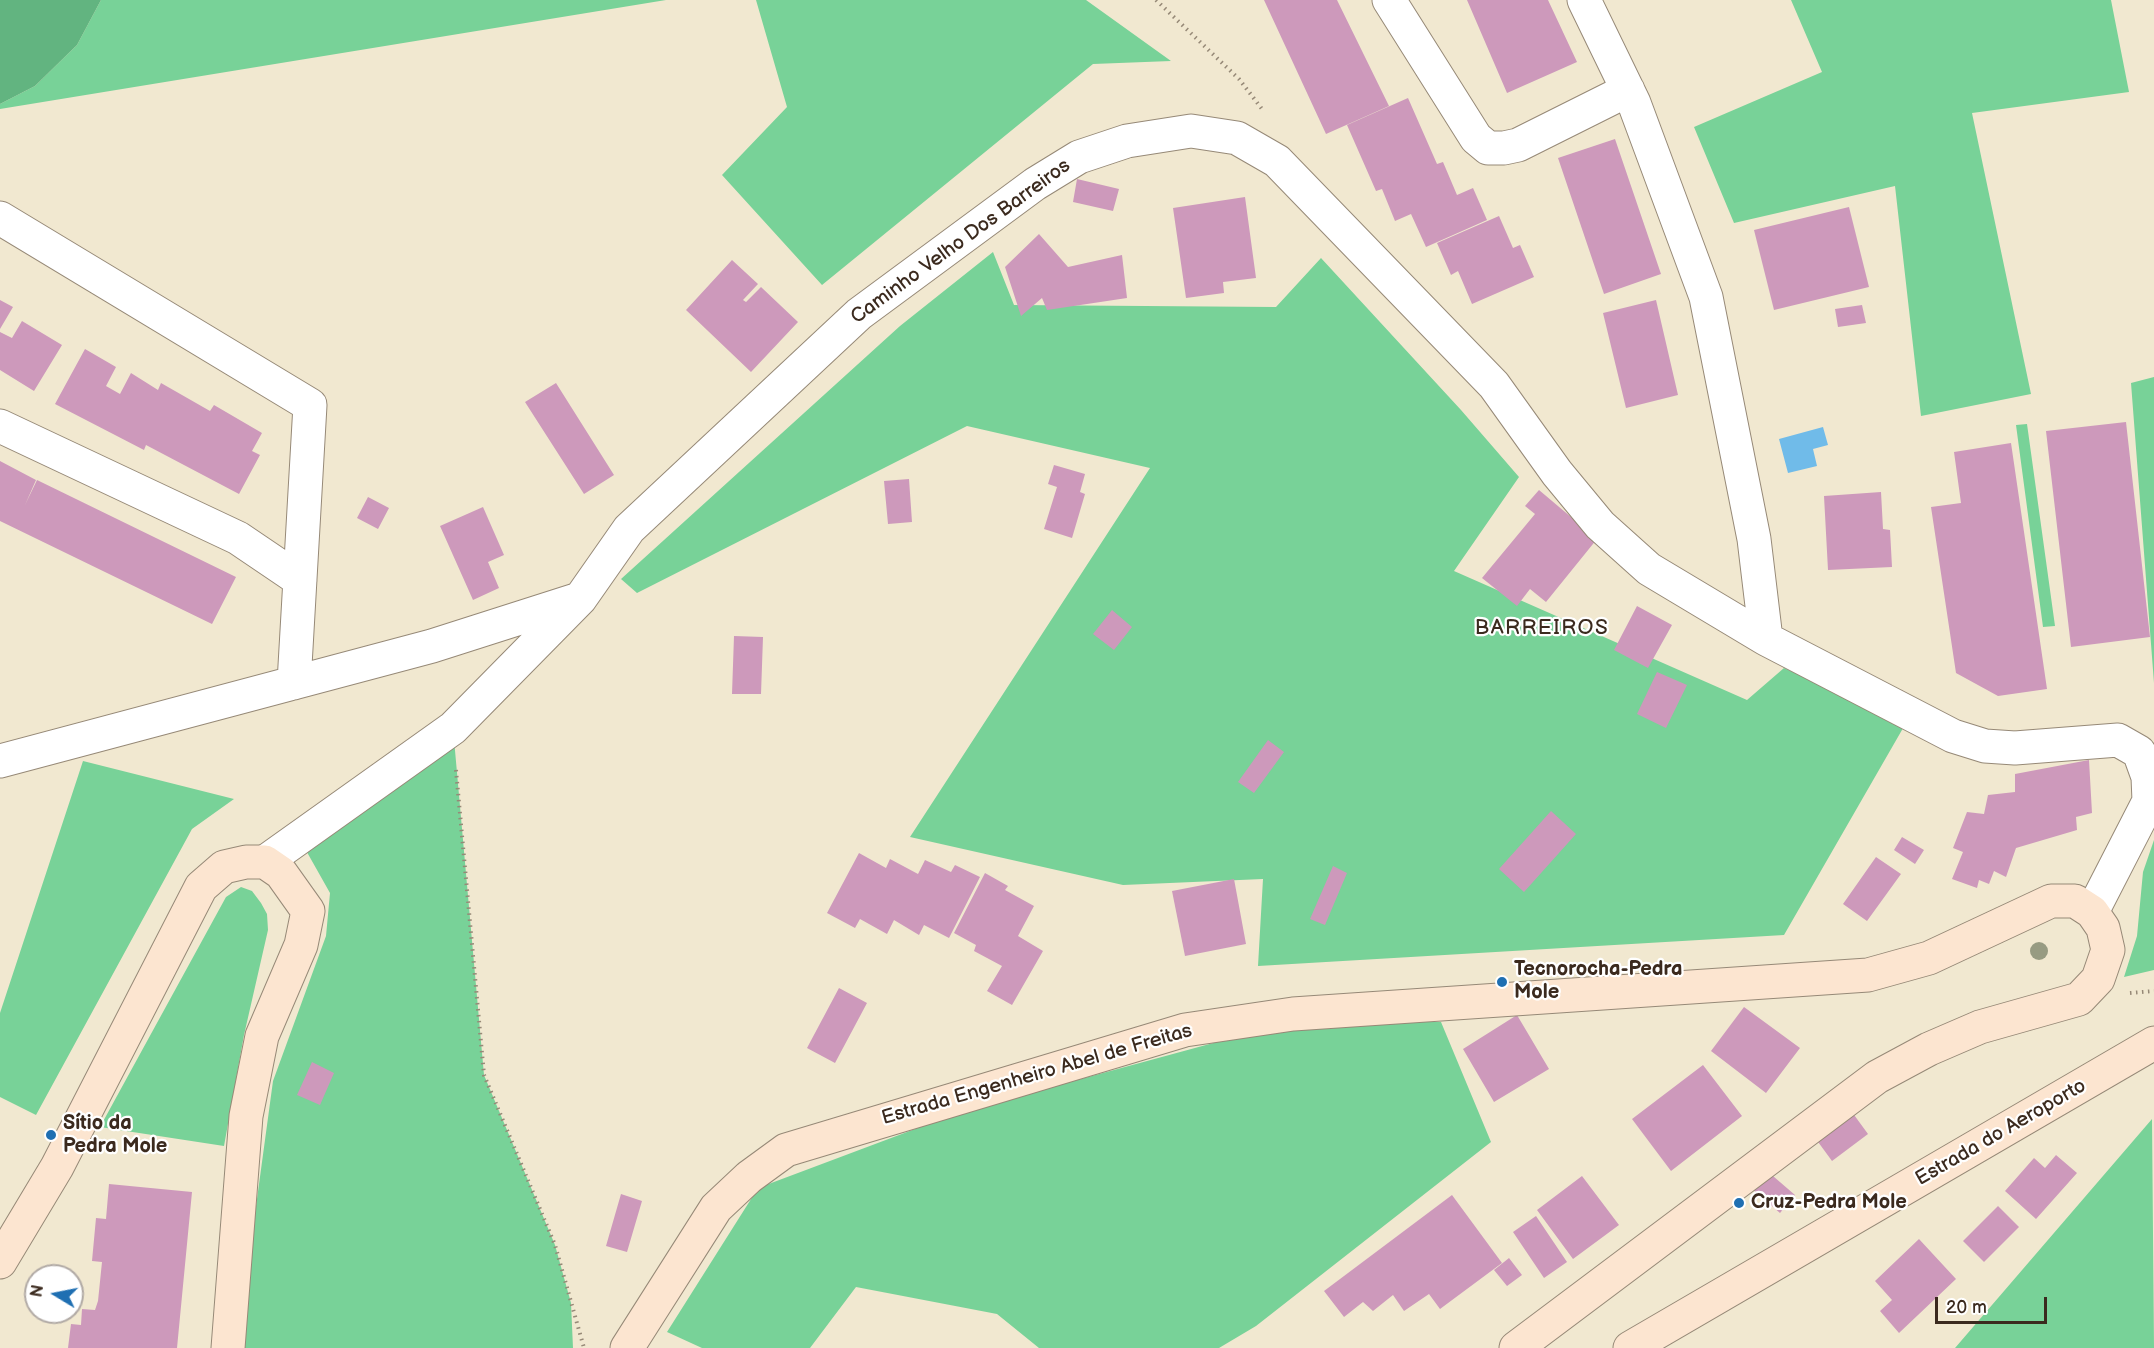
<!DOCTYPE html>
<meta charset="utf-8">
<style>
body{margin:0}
#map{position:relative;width:2154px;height:1348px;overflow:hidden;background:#f1e8d0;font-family:"Balsamiq Sans",sans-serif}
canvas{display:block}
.north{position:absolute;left:24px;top:1264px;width:60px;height:60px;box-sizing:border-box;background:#fff;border:2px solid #b1aaa5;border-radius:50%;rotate:280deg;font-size:16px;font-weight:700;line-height:24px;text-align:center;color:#3b2a1e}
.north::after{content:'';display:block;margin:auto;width:21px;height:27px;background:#1f6fb2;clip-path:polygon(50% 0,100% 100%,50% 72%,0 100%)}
.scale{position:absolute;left:1935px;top:1297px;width:112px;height:27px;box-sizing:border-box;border:3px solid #3b2a1e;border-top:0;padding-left:8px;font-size:18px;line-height:21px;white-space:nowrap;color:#3b2a1e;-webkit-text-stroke:4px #fff;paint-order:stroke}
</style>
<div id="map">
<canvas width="2154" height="1348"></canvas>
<div class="north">N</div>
<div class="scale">20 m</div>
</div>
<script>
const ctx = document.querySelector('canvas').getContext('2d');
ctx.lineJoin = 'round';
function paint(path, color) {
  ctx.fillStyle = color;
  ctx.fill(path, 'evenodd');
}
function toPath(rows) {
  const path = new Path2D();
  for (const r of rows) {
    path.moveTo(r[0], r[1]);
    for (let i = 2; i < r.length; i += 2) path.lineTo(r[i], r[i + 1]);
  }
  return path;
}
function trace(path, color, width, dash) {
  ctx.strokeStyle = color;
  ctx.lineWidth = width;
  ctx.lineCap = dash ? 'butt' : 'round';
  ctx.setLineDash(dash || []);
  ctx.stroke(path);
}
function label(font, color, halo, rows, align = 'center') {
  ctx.font = font + ' "Balsamiq Sans",sans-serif';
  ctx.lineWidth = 4.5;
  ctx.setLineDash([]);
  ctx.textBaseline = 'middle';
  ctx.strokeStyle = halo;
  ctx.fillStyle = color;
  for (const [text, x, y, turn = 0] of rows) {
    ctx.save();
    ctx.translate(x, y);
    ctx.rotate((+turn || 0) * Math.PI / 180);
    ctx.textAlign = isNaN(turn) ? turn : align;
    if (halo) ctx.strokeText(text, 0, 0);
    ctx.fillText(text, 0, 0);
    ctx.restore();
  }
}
paint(toPath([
 [101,0,666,0,0,109,0,104,35,86,77,45],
 [756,0,1086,0,1171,61,1093,64,822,285,722,175,787,107],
 [1791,0,2111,0,2129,92,1972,113,2031,394,1921,416,1895,186,1734,223,1694,127,1822,72],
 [993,252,1014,305,1276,307,1321,258,1461,410,1519,477,1454,571,1747,700,1784,668,1906,723,1784,935,1258,966,1263,879,1123,885,910,837,1150,468,967,426,637,593,621,579,900,326],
 [2154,377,2154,683,2131,383],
 [2027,424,2055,626,2043,627,2016,425],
 [453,728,484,1075,555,1245,571,1303,573,1348,244,1348,254,1221,273,1081,326,936,330,893,299,838],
 [83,761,234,799,192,829,36,1115,0,1097,0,1013],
 [2154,840,2154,970,2124,977,2137,936,2143,872],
 [241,887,252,891,261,903,267,914,268,930,244,1035,224,1146,100,1127,226,897],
 [1298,1020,1441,1022,1491,1142,1256,1326,1219,1348,1039,1348,997,1314,856,1287,810,1348,702,1348,667,1332,758,1188,963,1111],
 [2152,1119,2154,1348,1955,1348]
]), '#78d298');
paint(toPath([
 [0,0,101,0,77,45,35,86,0,104]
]), '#62b480');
paint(toPath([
 [1823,427,1828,445,1813,449,1817,466,1788,473,1779,439]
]), '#70bbe9');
paint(toPath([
 [1264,0,1337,0,1389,106,1326,134],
 [1467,0,1548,0,1577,62,1507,93],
 [1408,98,1437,164,1443,162,1457,195,1473,188,1487,220,1426,247,1411,214,1395,221,1382,189,1376,191,1347,125],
 [1615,139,1661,274,1604,294,1558,158],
 [1077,179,1119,189,1113,211,1073,202],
 [1245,197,1256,278,1223,282,1224,293,1186,298,1173,208],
 [1849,207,1869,287,1774,310,1754,230],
 [1499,216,1513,248,1520,245,1534,277,1472,304,1458,271,1451,275,1437,243],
 [1039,234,1068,267,1122,255,1127,298,1047,310,1042,298,1021,316,1005,267],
 [732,260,758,284,743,300,746,302,761,287,798,322,751,372,686,310],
 [0,300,13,307,0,329],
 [1656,300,1678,395,1626,408,1603,313],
 [1862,305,1866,323,1838,327,1835,309],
 [22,321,62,345,34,391,0,370,0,332,12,338],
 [85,349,116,367,106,386,120,394,131,373,158,390,161,383,210,411,214,405,262,433,252,451,260,455,239,494,146,445,144,450,55,404],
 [556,383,614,475,584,494,525,402],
 [2126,422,2150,637,2071,647,2046,431],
 [2011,443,2047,689,1998,696,1956,673,1931,507,1961,503,1954,452],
 [0,461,36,480,25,505,37,480,236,577,212,624,0,521],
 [1054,465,1085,474,1080,492,1085,494,1072,538,1044,529,1057,487,1048,484],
 [909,479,912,522,888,524,884,481],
 [1539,490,1597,539,1546,602,1530,589,1517,606,1482,578,1535,514,1525,506],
 [1881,492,1883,529,1890,530,1892,567,1828,570,1824,496],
 [368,497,389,508,378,529,357,518],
 [483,507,504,555,488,562,499,588,473,600,440,526],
 [1637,606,1672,625,1648,668,1614,650],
 [1112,610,1132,627,1114,650,1093,634],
 [734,636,763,637,761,694,732,694],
 [1657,672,1687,685,1666,728,1637,714],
 [1268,740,1284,752,1254,793,1238,782],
 [2089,760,2092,813,2076,817,2077,830,2016,848,2006,877,1994,871,1989,884,1979,880,1977,888,1952,879,1963,852,1953,848,1967,812,1984,814,1988,795,2015,792,2015,774],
 [1551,811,1576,834,1524,892,1499,869],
 [1902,837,1924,850,1915,864,1894,850],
 [859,853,886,868,890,859,918,874,925,860,951,872,955,865,980,877,949,938,924,925,919,935,894,920,887,934,860,919,855,928,827,913],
 [1876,857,1901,874,1867,921,1843,904],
 [1333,866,1347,873,1325,925,1310,919],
 [985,873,1008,886,1005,890,1034,906,1018,936,1043,951,1012,1005,987,991,1002,966,974,951,976,945,954,933],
 [1234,879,1246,944,1185,956,1172,891],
 [839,988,867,1003,835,1063,807,1048],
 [1744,1007,1800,1048,1766,1093,1711,1051],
 [1517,1015,1549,1069,1494,1102,1463,1049],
 [312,1062,334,1073,320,1105,297,1095],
 [1703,1065,1742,1116,1671,1171,1632,1119],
 [1849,1108,1868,1134,1832,1161,1813,1135],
 [2056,1155,2077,1173,2036,1219,2005,1191,2034,1158,2045,1168],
 [1766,1170,1795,1195,1780,1213,1751,1188],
 [1582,1176,1619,1225,1573,1259,1537,1210],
 [109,1184,192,1192,177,1348,68,1348,71,1324,81,1325,82,1309,95,1310,98,1301,102,1262,92,1261,96,1218,106,1219],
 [621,1194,642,1201,627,1252,606,1246],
 [1452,1195,1502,1263,1440,1309,1429,1294,1404,1311,1393,1295,1373,1311,1363,1302,1344,1317,1324,1291],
 [1998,1206,2019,1227,1984,1262,1963,1241],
 [1536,1216,1567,1262,1544,1278,1513,1232],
 [1919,1239,1956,1279,1899,1333,1880,1311,1892,1300,1875,1281],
 [1509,1258,1522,1275,1507,1286,1494,1270]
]), '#cd99bb');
const minor = toPath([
 [1389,0,1476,138,1488,148,1504,148,1518,145,1628,90],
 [1584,0,1634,103,1706,297,1754,539,1766,639,1953,736,1985,746,2015,748,2118,740,2139,752,2148,777,2149,801,2092,912],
 [0,218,310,405,294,683],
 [0,426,238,538,300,580],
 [0,761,432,646,576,600],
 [265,862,453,728,580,599,629,529,859,314,1035,184,1079,157,1127,141,1191,131,1237,138,1277,161,1494,385,1557,473,1600,525,1649,569,1766,639]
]);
const secondary = toPath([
 [0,1262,57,1167,201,887,224,867,246,862,265,862,281,873,308,911,301,945,262,1036,246,1116,228,1348],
 [627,1348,716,1208,749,1177,786,1150,1185,1030,1293,1014,1868,975,1929,958,2051,901,2075,901,2092,912,2103,928,2108,950,2098,979,2079,999,1980,1027,1929,1049,1877,1077,1516,1348],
 [1630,1348,2154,1043]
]);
trace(minor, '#968977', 35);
trace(secondary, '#968977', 35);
trace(toPath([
 [1156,0,1239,79,1262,109],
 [456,770,484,1075,555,1245,584,1348],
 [2130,993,2154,991]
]), '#968977', 4, [1.5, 4.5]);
trace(minor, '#fff', 33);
trace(secondary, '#fce5d0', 33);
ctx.fillStyle = '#979b82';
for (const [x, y] of [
 [2039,951]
]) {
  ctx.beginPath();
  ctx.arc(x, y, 9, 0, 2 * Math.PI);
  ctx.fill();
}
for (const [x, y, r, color] of [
 [1502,982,6,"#1f6fb2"],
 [51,1135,6,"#1f6fb2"],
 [1739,1203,6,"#1f6fb2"]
]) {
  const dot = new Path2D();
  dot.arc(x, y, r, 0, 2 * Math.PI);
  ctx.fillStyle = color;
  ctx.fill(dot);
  trace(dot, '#fff', 2);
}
label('20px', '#3b2a1e', '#fff', [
 ["Caminho Velho Dos Barreiros",961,242,-36],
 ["Estrada Engenheiro Abel de Freitas",1037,1075,-16],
 ["Estrada do Aeroporto",2001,1133,-30]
]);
label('bold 20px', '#3b2a1e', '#fff', [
 ["Tecnorocha-Pedra",1514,970],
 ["Mole",1514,993],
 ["Sítio da",63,1124],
 ["Pedra Mole",63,1147],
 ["Cruz-Pedra Mole",1751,1203]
], 'left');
ctx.letterSpacing = '1.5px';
label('21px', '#3b2a1e', '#fff', [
 ["BARREIROS",1542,629]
]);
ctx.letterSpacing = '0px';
</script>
